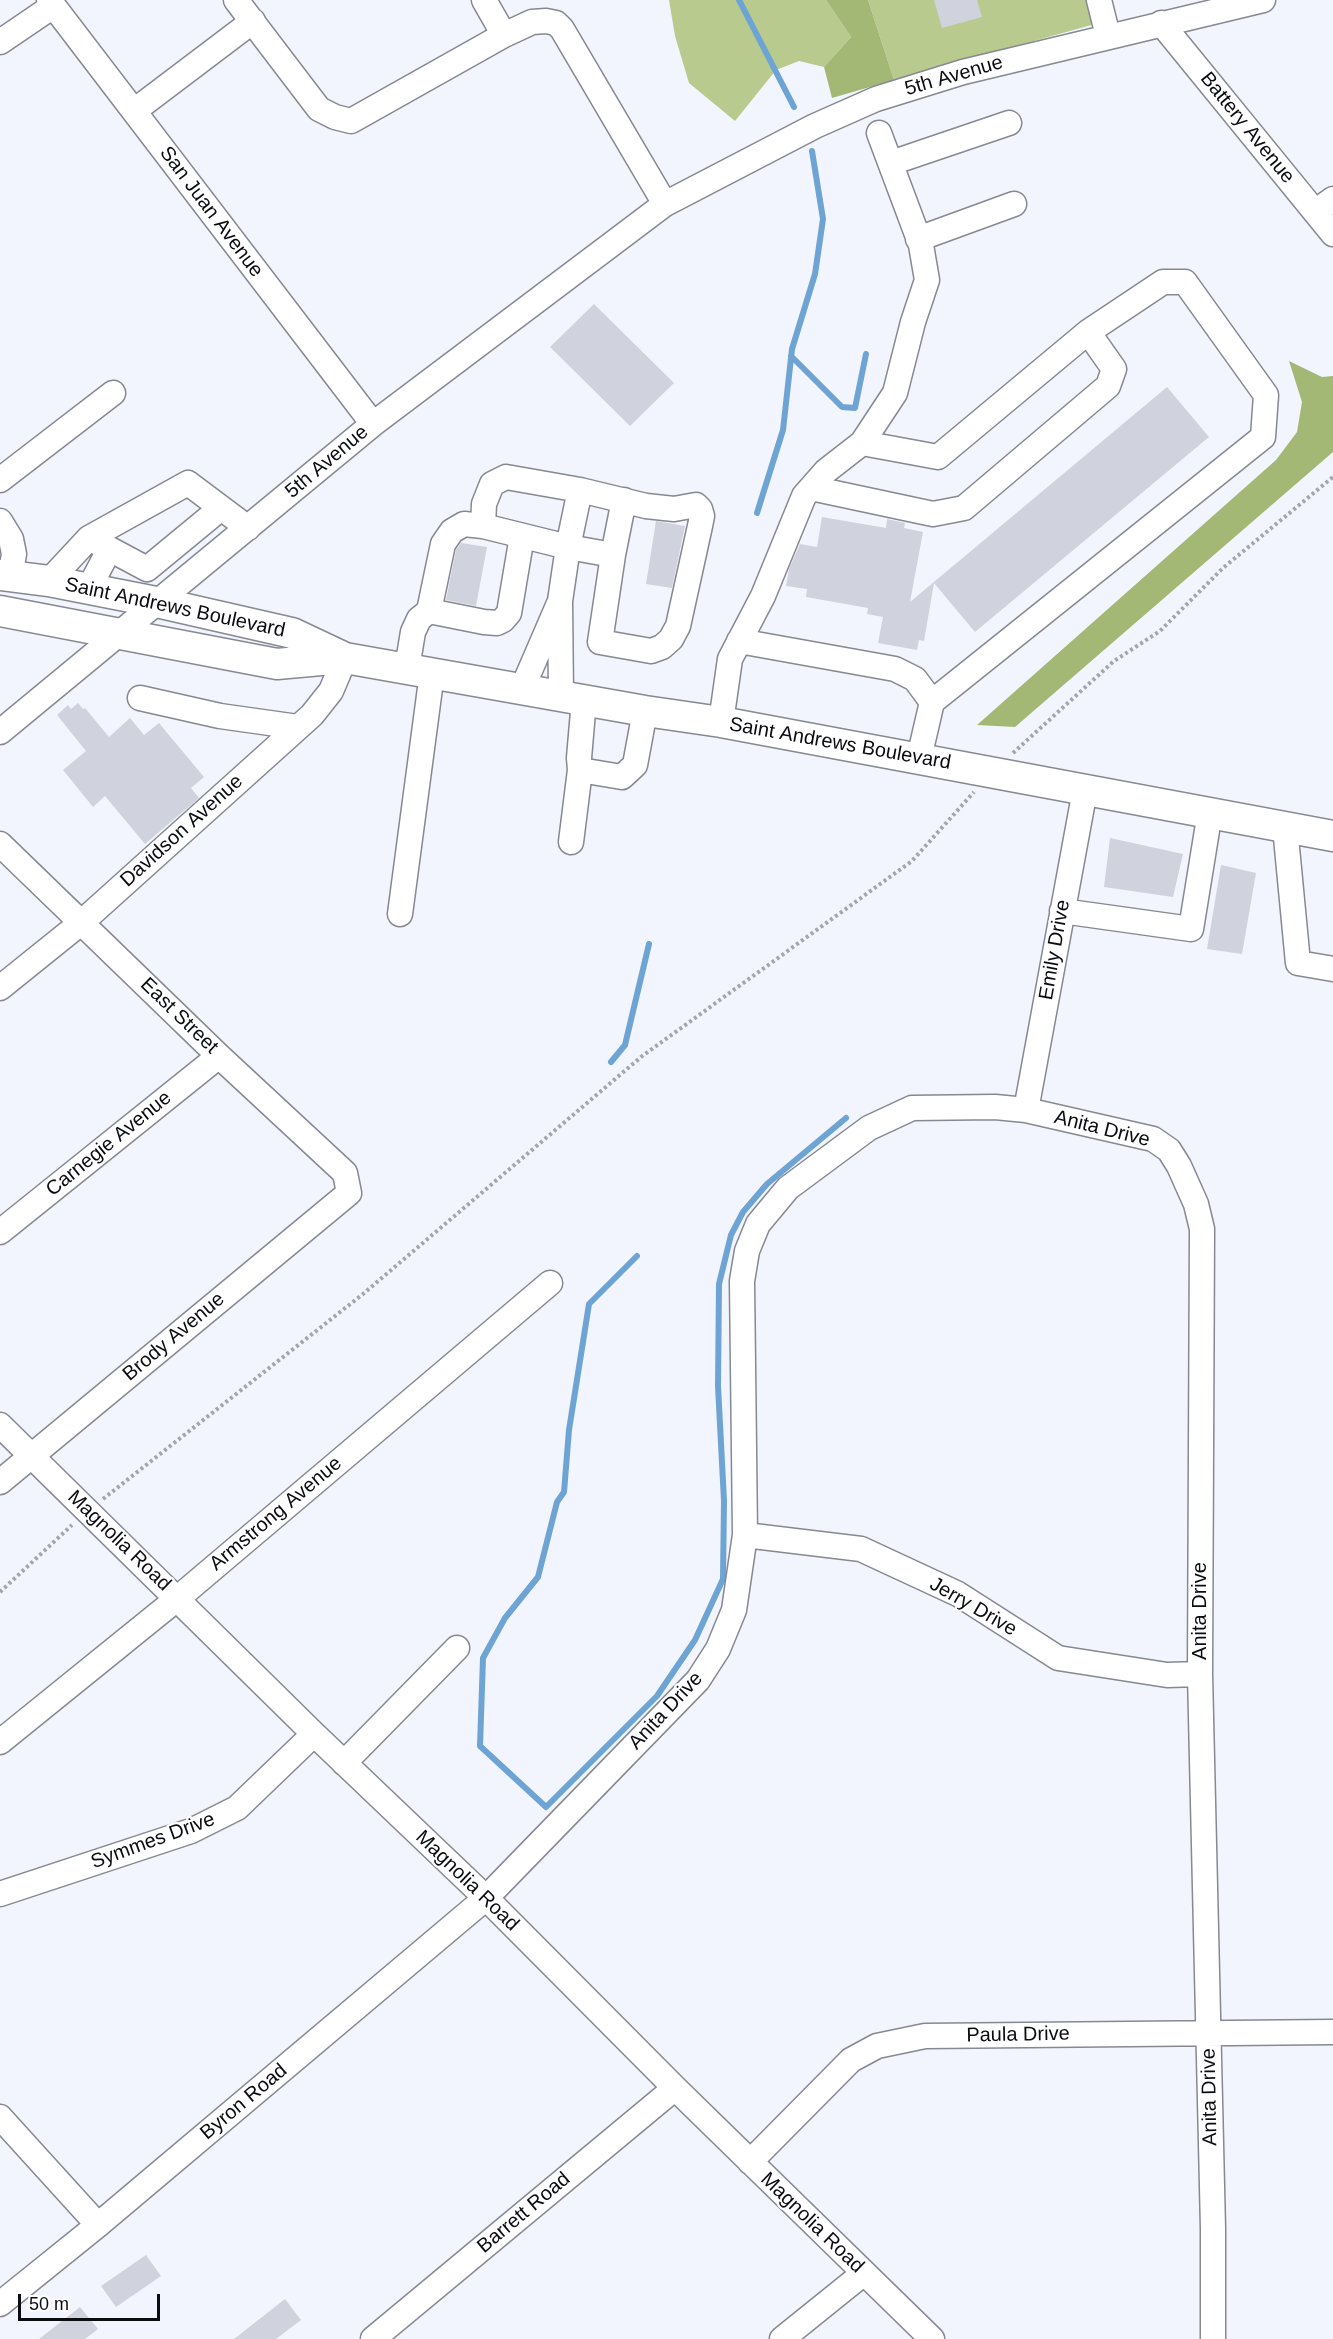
<!DOCTYPE html>
<style>
body{margin:0}
#map{position:relative;width:1333px;height:2339px;overflow:hidden;background:#f2f5fd;font-family:Arial,sans-serif}
canvas{display:block}
.scale{position:absolute;left:18px;top:2294px;width:142px;height:27px;box-sizing:border-box;border:3px solid #0b0c10;border-top:0;padding-left:8px;font-size:18px;line-height:21px;white-space:nowrap;color:#0b0c10;-webkit-text-stroke:4px #fff;paint-order:stroke}
</style>
<div id="map">
<canvas width="1333" height="2339"></canvas>
<div class="scale">50 m</div>
</div>
<script>
const ctx = document.querySelector('canvas').getContext('2d');
ctx.lineJoin = 'round';
function paint(path, color) {
  ctx.fillStyle = color;
  ctx.fill(path, 'evenodd');
}
function toPath(rows) {
  const path = new Path2D();
  for (const r of rows) {
    path.moveTo(r[0], r[1]);
    for (let i = 2; i < r.length; i += 2) path.lineTo(r[i], r[i + 1]);
  }
  return path;
}
function trace(path, color, width, dash) {
  ctx.strokeStyle = color;
  ctx.lineWidth = width;
  ctx.lineCap = dash ? 'butt' : 'round';
  ctx.setLineDash(dash || []);
  ctx.stroke(path);
}
function label(font, color, halo, rows, align = 'center') {
  ctx.font = font + ' Arial,sans-serif';
  ctx.lineWidth = 4.5;
  ctx.setLineDash([]);
  ctx.textBaseline = 'middle';
  ctx.strokeStyle = halo;
  ctx.fillStyle = color;
  for (const [text, x, y, turn = 0] of rows) {
    ctx.save();
    ctx.translate(x, y);
    ctx.rotate((+turn || 0) * Math.PI / 180);
    ctx.textAlign = isNaN(turn) ? turn : align;
    if (halo) ctx.strokeText(text, 0, 0);
    ctx.fillText(text, 0, 0);
    ctx.restore();
  }
}
paint(toPath([
 [669,0,826,0,851,37,824,67,799,61,776,70,735,121,689,83,675,36],
 [868,0,1089,0,1095,24,894,80]
]), '#b8ca8e');
paint(toPath([
 [826,0,868,0,894,80,832,98,824,67,851,37],
 [1289,361,1322,377,1333,376,1333,452,1015,727,977,725,1276,460,1297,432,1302,402]
]), '#a4b875');
trace(toPath([
 [739,0,794,107],
 [791,356,842,407,855,408,866,354],
 [757,513,783,430,792,349,815,274,823,219,812,151],
 [611,1062,625,1045,649,944],
 [637,1256,589,1304,569,1430,564,1492,557,1502,538,1577,505,1618,483,1658,480,1746,546,1807,657,1696,695,1640,723,1579,724,1501,718,1386,719,1284,731,1235,743,1212,767,1184,846,1118]
]), '#6da4d4', 6);
paint(toPath([
 [934,0,977,0,982,17,942,28],
 [594,304,674,383,630,426,550,347],
 [1167,387,1209,437,975,632,934,583,924,641,919,640,917,650,878,643,883,617,867,614,868,608,806,597,807,589,786,586,789,569,800,544,817,547,822,517,886,528,887,519,905,523,904,528,923,532,910,602],
 [656,521,685,526,672,588,646,584],
 [461,543,487,547,476,606,446,600,456,550],
 [78,703,83,709,85,708,109,737,130,718,144,735,159,723,204,777,191,788,199,798,145,844,105,796,93,807,63,770,86,751,57,715,68,705,71,709],
 [1110,838,1183,854,1173,897,1104,887],
 [1221,865,1256,873,1242,954,1207,949],
 [146,2255,161,2276,116,2307,101,2286],
 [285,2299,301,2320,276,2339,234,2339],
 [80,2307,98,2329,85,2339,39,2339]
]), '#d0d2dd');
const minor = toPath([
 [49,0,373,424],
 [236,0,319,109,335,117,351,121,504,35],
 [484,0,504,35,532,22,546,21,556,23,562,29,665,204],
 [1099,0,1108,36],
 [1161,23,1333,234],
 [0,42,53,6],
 [134,111,253,21],
 [891,163,1009,123],
 [1315,212,1333,199],
 [918,239,1014,204],
 [862,443,938,457,1088,332,1163,282,1185,282,1266,395,1263,437,932,702,919,758],
 [0,480,113,393],
 [811,488,933,514,964,508,1108,386,1114,369,1088,332],
 [221,508,147,569,89,538,188,483,248,528],
 [0,521,11,539,14,554,10,577],
 [613,555,624,500],
 [49,581,89,538],
 [88,590,109,550],
 [560,601,568,547,580,490,506,477,492,484,484,504,483,526,568,547,613,555,600,642,651,651,662,647,671,639,678,626,700,526,702,516,700,509,696,505,674,509,646,506,580,490],
 [429,611,484,622,497,623,503,620,509,613,522,536],
 [739,641,895,669,915,679,932,702],
 [407,668,413,632,419,619,429,611,443,544,452,531,464,524,483,526],
 [522,689,560,601,561,696],
 [140,698,220,716,298,727],
 [721,722,730,659,763,596,804,496,826,471,862,443,895,393,913,322,927,280,921,245,879,133],
 [0,732,373,424,665,204,815,126,876,99,963,72,1263,0],
 [580,770,622,777,635,765,645,711],
 [1285,827,1298,963,1333,969],
 [571,842,580,770,579,758,584,700],
 [0,844,219,1056,345,1173,349,1193,0,1482],
 [1062,911,1191,929,1210,812],
 [400,914,432,673],
 [0,988,82,922,312,715,331,691,345,658],
 [1026,1110,1085,790],
 [0,1232,219,1056],
 [0,1425,314,1734,486,1898,675,2088,932,2339],
 [745,1535,861,1549,958,1594,1058,1658,1167,1675,1200,1674],
 [0,1742,178,1598,550,1283],
 [344,1763,457,1648],
 [0,1894,191,1831,237,1808,314,1734],
 [0,2117,98,2225],
 [750,2162,851,2060,877,2046,925,2036,1333,2032],
 [0,2304,98,2225,486,1898,698,1680,718,1649,734,1610,745,1535,742,1281,747,1251,758,1224,788,1188,869,1128,912,1108,995,1107,1026,1110,1153,1139,1169,1150,1179,1166,1196,1204,1202,1229,1200,1674,1213,2229,1213,2339],
 [373,2339,675,2088],
 [782,2339,864,2273]
]);
const major = toPath([
 [0,575,49,581,156,602,292,633,345,658,645,711,721,722,1333,836],
 [0,611,277,664,343,658]
]);
trace(minor, '#868892', 27);
trace(major, '#868892', 33);
trace(toPath([
 [1013,753,1114,661,1160,631,1223,568,1333,477],
 [103,1499,363,1294,641,1057,912,861,974,792],
 [0,1592,72,1525]
]), '#a4a6ad', 4, [3, 3]);
trace(minor, '#fff', 24);
trace(major, '#fff', 30);
label('20px', '#0b0c10', '#fff', [
 ["5th Avenue",954,76,-16],
 ["Battery Avenue",1247,128,51],
 ["San Juan Avenue",211,212,53],
 ["5th Avenue",327,462,-40],
 ["Saint Andrews Boulevard",175,608,12],
 ["Saint Andrews Boulevard",840,744,10],
 ["Davidson Avenue",182,831,-42],
 ["Emily Drive",1055,950,-80],
 ["East Street",179,1016,44],
 ["Anita Drive",1102,1129,14],
 ["Carnegie Avenue",109,1144,-39],
 ["Brody Avenue",174,1337,-40],
 ["Armstrong Avenue",276,1514,-40],
 ["Magnolia Road",119,1541,44],
 ["Jerry Drive",973,1607,30],
 ["Anita Drive",1200,1611,-90],
 ["Anita Drive",666,1711,-47],
 ["Symmes Drive",153,1841,-20],
 ["Magnolia Road",467,1881,44],
 ["Paula Drive",1018,2035,-1],
 ["Anita Drive",1210,2097,-91],
 ["Byron Road",244,2102,-40],
 ["Barrett Road",524,2213,-40],
 ["Magnolia Road",812,2223,44]
]);
</script>
